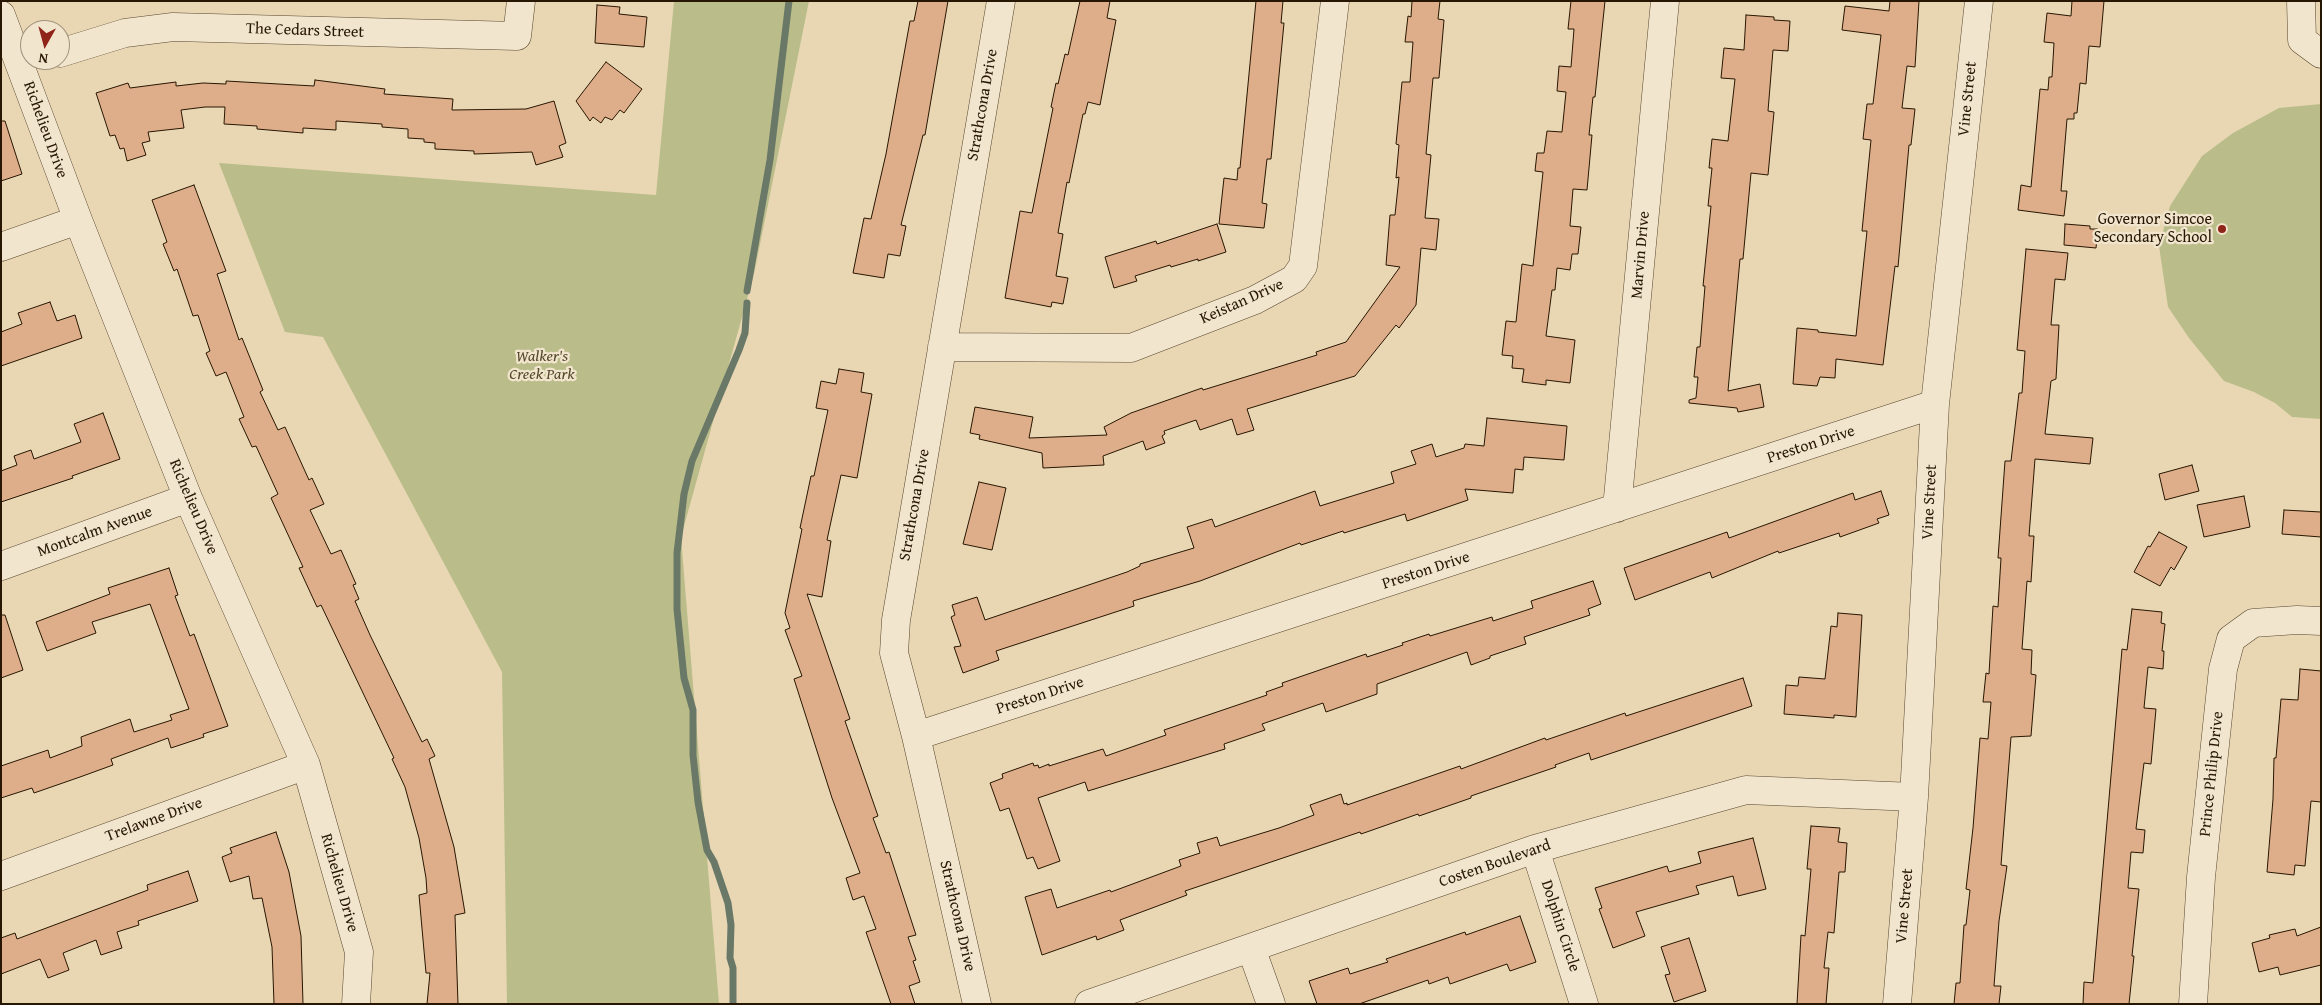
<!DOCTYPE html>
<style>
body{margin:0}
#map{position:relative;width:2322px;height:1005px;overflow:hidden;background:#e9d7b4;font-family:"Gentium Book Plus",serif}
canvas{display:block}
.frame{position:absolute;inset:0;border:2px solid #271601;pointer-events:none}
.north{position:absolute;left:20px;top:20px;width:50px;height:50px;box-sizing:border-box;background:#f1e5ce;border:1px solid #a0927c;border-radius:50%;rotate:187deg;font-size:14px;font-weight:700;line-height:20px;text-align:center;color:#271601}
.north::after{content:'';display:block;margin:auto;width:18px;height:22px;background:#8f2418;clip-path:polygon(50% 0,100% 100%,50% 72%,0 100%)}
</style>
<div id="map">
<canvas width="2322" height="1005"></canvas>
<div class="frame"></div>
<div class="north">N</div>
</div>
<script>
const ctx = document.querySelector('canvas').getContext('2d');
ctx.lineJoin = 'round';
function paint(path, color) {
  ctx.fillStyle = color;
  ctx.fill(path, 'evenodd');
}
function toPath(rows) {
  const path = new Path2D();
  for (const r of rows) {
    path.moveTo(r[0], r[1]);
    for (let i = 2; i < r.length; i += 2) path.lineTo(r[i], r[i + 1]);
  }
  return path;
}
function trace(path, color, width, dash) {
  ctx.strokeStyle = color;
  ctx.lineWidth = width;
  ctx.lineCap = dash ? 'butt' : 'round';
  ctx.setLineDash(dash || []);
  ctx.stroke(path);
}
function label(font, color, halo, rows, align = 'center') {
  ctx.font = font + ' "Gentium Book Plus",serif';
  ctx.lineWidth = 4.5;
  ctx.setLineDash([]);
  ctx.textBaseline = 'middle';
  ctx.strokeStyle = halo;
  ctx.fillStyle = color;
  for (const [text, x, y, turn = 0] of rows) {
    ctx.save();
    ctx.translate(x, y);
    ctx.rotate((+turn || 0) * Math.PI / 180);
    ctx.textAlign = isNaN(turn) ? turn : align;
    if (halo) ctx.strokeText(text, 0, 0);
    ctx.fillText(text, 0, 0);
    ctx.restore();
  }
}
paint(toPath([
 [674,1,809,1,754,274,681,537,719,1004,507,1004,502,672,323,337,285,332,219,163,656,195],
 [2321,104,2321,419,2292,417,2275,403,2254,392,2224,381,2189,338,2168,307,2159,246,2170,206,2202,156,2233,133,2279,108]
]), '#babd8a');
trace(toPath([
 [747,291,770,160,789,1],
 [733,1004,733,968,730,958,731,925,728,903,714,862,707,850,698,802,693,755,693,710,684,678,677,609,677,553,684,494,692,461,739,350,745,333,747,303]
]), '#6a7867', 7);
const building = toPath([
 [918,1,948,1,925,135,923,135,901,225,906,226,900,256,888,254,884,278,853,273,864,218,871,219,886,154,910,21,914,21,918,1],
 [1080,1,1110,1,1107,18,1116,20,1100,105,1088,102,1085,114,1083,114,1069,183,1067,182,1058,233,1063,234,1056,276,1068,278,1063,304,1052,302,1051,307,1005,298,1020,211,1032,213,1053,108,1051,107,1056,83,1058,84,1065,54,1068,55,1080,1],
 [1256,1,1283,1,1281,23,1284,23,1271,159,1267,159,1262,203,1267,204,1264,228,1219,224,1224,178,1237,180,1238,168,1240,168,1256,1],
 [1412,1,1440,1,1438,19,1444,20,1439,78,1433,78,1426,154,1431,155,1425,218,1439,219,1436,250,1421,248,1416,305,1399,328,1396,325,1355,376,1247,409,1254,430,1237,435,1232,419,1200,430,1196,420,1164,431,1165,434,1162,436,1165,443,1146,450,1143,441,1103,456,1104,465,1043,468,1042,453,979,439,980,435,970,433,975,407,1033,417,1029,438,1107,435,1104,427,1131,413,1202,388,1203,390,1317,355,1316,352,1346,342,1400,267,1386,265,1390,215,1395,215,1399,177,1396,178,1399,145,1396,144,1402,82,1410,82,1413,42,1405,42,1408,16,1411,17,1412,1],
 [1571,1,1605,1,1595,97,1593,97,1589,135,1592,135,1587,190,1573,189,1570,226,1581,227,1578,254,1572,254,1570,270,1557,268,1555,290,1552,290,1546,336,1575,340,1570,383,1546,380,1546,385,1522,382,1524,369,1512,368,1513,356,1502,355,1506,321,1516,322,1522,264,1533,266,1543,172,1535,171,1537,153,1544,153,1547,131,1562,132,1566,92,1557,91,1559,66,1571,67,1574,29,1568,29,1571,1],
 [1890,1,1919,1,1915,67,1907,66,1902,108,1915,109,1911,145,1909,145,1898,267,1895,266,1883,365,1836,359,1835,378,1820,377,1817,386,1793,384,1797,328,1818,330,1818,332,1856,336,1867,231,1862,231,1871,140,1863,139,1867,104,1873,104,1881,35,1842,30,1845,6,1889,11,1890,1],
 [2072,1,2104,1,2100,47,2089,46,2086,84,2080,83,2077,113,2074,113,2074,119,2067,119,2061,191,2067,191,2064,216,2018,210,2021,185,2031,187,2040,89,2048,90,2049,77,2052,77,2054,43,2044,42,2047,13,2071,16,2072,1],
 [597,5,620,7,619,14,647,17,644,47,595,43,597,5],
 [1746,15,1774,17,1774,20,1790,21,1788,51,1773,50,1768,111,1774,112,1768,175,1751,173,1743,259,1740,259,1728,391,1760,384,1764,407,1738,412,1737,408,1689,403,1689,400,1696,398,1698,377,1694,377,1697,347,1700,347,1705,286,1703,286,1711,206,1708,206,1712,168,1709,168,1712,139,1728,141,1735,79,1721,78,1724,48,1744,50,1746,15],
 [606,62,642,89,624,113,620,110,612,120,605,117,601,123,593,117,590,121,576,101,606,62],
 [315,80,385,89,384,94,453,99,452,110,526,109,554,101,566,143,559,146,563,157,536,165,532,152,474,154,474,151,435,149,435,143,424,142,424,139,408,138,408,129,382,127,382,124,336,121,336,130,303,128,303,133,257,129,257,126,224,124,225,107,205,107,181,110,184,128,148,132,150,141,142,143,146,155,127,161,124,148,120,149,115,135,110,136,96,93,128,83,130,88,176,82,176,86,203,83,226,84,226,81,314,86,315,80],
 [1,121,5,121,22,174,1,181,1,121],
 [194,185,226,271,217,274,239,340,242,338,263,390,260,392,278,430,285,427,309,480,312,478,324,504,310,510,331,554,341,550,356,584,353,585,359,599,355,601,370,635,422,742,427,739,435,756,429,759,454,847,465,913,455,915,458,1004,427,1004,430,973,426,973,419,895,427,893,426,878,419,838,405,787,392,759,394,758,321,605,317,607,299,568,303,567,271,498,278,494,256,446,252,447,239,419,244,417,226,372,216,376,206,353,210,351,198,315,193,316,177,269,174,271,163,244,167,242,152,200,194,185],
 [1217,224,1226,252,1198,261,1198,259,1171,267,1170,265,1135,276,1137,281,1114,288,1105,257,1156,241,1157,244,1217,224],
 [2065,224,2090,226,2090,229,2098,229,2096,248,2064,245,2065,224],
 [2026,249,2068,253,2065,280,2055,279,2051,325,2059,325,2056,379,2051,381,2045,434,2093,438,2090,464,2035,459,2029,536,2034,536,2031,582,2027,581,2022,649,2032,650,2031,674,2036,675,2031,736,2011,737,2001,865,2007,866,1999,921,1994,986,2001,986,1999,1004,1954,1004,1956,983,1960,983,1964,925,1966,925,1970,890,1966,889,1973,828,1980,738,1988,739,1991,702,1983,702,1986,673,1989,674,1993,606,1998,607,2001,558,1998,558,2005,461,2011,461,2019,393,2022,393,2025,351,2017,350,2026,249],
 [50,302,57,321,75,315,82,338,1,366,1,332,22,324,18,313,50,302],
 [839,369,864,373,861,392,872,394,857,478,841,475,827,540,831,541,822,597,807,594,850,719,845,721,878,816,873,818,886,853,889,852,916,935,908,937,916,960,913,961,920,982,909,986,915,1004,891,1004,866,932,876,929,864,896,853,900,846,878,860,873,832,798,794,679,802,676,785,630,790,628,785,613,802,529,800,528,811,476,814,476,828,410,816,408,821,381,836,384,839,369],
 [103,413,120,459,72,476,73,478,1,502,1,471,17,465,14,456,31,450,34,459,81,442,74,424,103,413],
 [1487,418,1567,426,1564,460,1524,457,1523,470,1515,469,1513,493,1465,489,1468,500,1407,521,1405,514,1344,533,1343,531,1301,545,1300,543,1200,581,1133,601,1134,606,996,651,999,660,963,673,954,647,961,646,951,617,955,615,952,605,977,597,985,620,1127,572,1140,566,1140,564,1194,548,1187,527,1212,519,1215,527,1315,491,1320,506,1394,483,1391,472,1416,464,1411,451,1432,444,1436,457,1464,448,1465,444,1484,446,1487,418],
 [2192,465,2199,491,2165,500,2159,474,2192,465],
 [979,482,1006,488,992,550,963,544,979,482],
 [1881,491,1889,515,1877,519,1879,523,1840,537,1839,533,1779,553,1778,551,1712,578,1710,572,1635,600,1624,568,1727,532,1729,538,1853,493,1855,500,1881,491],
 [2244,496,2250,527,2204,537,2197,505,2244,496],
 [2284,510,2321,512,2321,537,2282,534,2284,510],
 [2159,532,2187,547,2174,570,2171,567,2160,586,2134,572,2148,546,2150,547,2159,532],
 [169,568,178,595,175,596,190,636,194,634,228,726,203,734,204,737,171,748,168,738,111,759,113,765,80,777,34,793,32,788,1,798,1,766,48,750,50,758,82,746,81,737,130,719,134,732,172,720,170,715,189,709,150,604,92,622,96,633,47,651,36,622,110,594,108,588,169,568],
 [1593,581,1601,604,1588,609,1590,615,1524,637,1526,644,1490,656,1490,658,1471,665,1467,652,1377,684,1377,694,1326,712,1323,703,1262,724,1265,730,1224,744,1225,749,1088,791,1085,782,1038,798,1060,861,1038,869,1033,857,1027,859,1009,808,1000,811,990,783,1003,778,1002,774,1033,763,1034,766,1038,765,1039,768,1049,764,1049,766,1103,749,1106,756,1166,735,1164,730,1267,695,1266,692,1283,686,1282,683,1366,654,1367,657,1403,645,1402,643,1429,634,1430,636,1492,617,1493,621,1533,608,1531,601,1593,581],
 [2132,609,2162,612,2161,623,2165,624,2162,651,2164,651,2163,669,2148,667,2144,708,2156,709,2151,764,2144,763,2136,829,2145,830,2143,853,2131,852,2128,888,2139,889,2132,956,2134,956,2129,1004,2083,1004,2084,982,2093,983,2122,649,2127,650,2132,609],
 [1838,613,1862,615,1856,717,1834,715,1834,718,1784,714,1786,685,1798,686,1799,677,1825,679,1831,626,1837,627,1838,613],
 [1,615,5,615,23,670,1,678,1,615],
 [2300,669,2321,671,2321,802,2311,801,2305,866,2295,865,2294,875,2267,872,2273,799,2274,758,2276,758,2281,699,2298,700,2300,669],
 [1743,678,1752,706,1591,760,1589,753,1555,765,1556,767,1471,796,1471,798,1419,816,1418,814,1361,834,1360,832,1185,891,1187,895,1120,920,1124,930,1097,940,1096,936,1042,955,1025,897,1051,889,1057,908,1110,890,1111,892,1181,866,1179,860,1200,853,1197,843,1217,837,1220,846,1279,828,1314,815,1310,805,1341,794,1344,804,1347,803,1347,805,1460,766,1461,769,1545,738,1546,740,1625,713,1626,716,1743,678],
 [1811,826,1840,828,1838,842,1847,843,1845,872,1839,872,1834,933,1828,932,1824,968,1829,968,1826,1004,1797,1004,1801,935,1805,936,1811,869,1807,869,1811,826],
 [276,832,289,872,301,936,303,1004,274,1004,272,947,262,898,253,899,249,876,230,882,222,857,232,853,230,848,276,832],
 [1753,838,1766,889,1738,896,1733,876,1696,886,1699,894,1636,912,1645,936,1613,948,1599,909,1602,908,1595,888,1667,866,1669,872,1701,863,1698,852,1753,838],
 [188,871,198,901,138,921,139,925,117,932,122,948,101,955,96,940,63,953,69,970,48,978,40,959,1,974,1,938,15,933,17,939,148,890,147,885,188,871],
 [1520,916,1536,962,1510,971,1507,964,1450,984,1448,977,1429,984,1428,980,1359,1004,1317,1004,1309,981,1348,968,1350,974,1388,962,1386,959,1465,932,1466,935,1520,916],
 [2321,927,2321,965,2280,975,2278,967,2259,972,2252,943,2270,938,2269,935,2295,929,2297,936,2321,927],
 [1689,938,1706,991,1674,1002,1665,975,1670,974,1661,947,1689,938]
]);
paint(building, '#dead89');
trace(building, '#271601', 1);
const minor = toPath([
 [2301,1,2302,40,2321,54],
 [1,15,78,220,188,498,306,765,359,952,356,1004],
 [60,53,125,33,173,27,517,36,521,1],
 [1,247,78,220],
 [942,347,1131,348,1255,300,1294,279,1303,266,1335,1],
 [1617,508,1665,1],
 [1,566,188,498],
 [916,736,1935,404],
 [1535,849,1584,1004],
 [1,876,306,765],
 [1251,948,1271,1004],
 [977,1004,916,736,894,653,896,620,1001,1],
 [1089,1004,1535,849,1746,790,1914,797],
 [1897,1004,1914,797,1935,404,1979,1],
 [2193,1004,2201,877,2223,669,2231,639,2253,623,2297,620,2321,621]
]);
trace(minor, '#58462e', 29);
trace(minor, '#f1e5ce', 28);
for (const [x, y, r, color] of [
 [2222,229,5,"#8f2418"]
]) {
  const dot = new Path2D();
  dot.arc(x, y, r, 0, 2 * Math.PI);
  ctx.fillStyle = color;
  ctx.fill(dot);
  trace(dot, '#f1e5ce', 2);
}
label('16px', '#271601', '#f1e5ce', [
 ["The Cedars Street",305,31,2],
 ["Vine Street",1968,99,-84],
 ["Strathcona Drive",983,105,-80],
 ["Richelieu Drive",45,130,70],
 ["Marvin Drive",1641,255,-85],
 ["Keistan Drive",1242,302,-24],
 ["Preston Drive",1811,445,-18],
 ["Vine Street",1930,502,-87],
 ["Strathcona Drive",915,505,-80],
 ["Richelieu Drive",193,507,67],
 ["Montcalm Avenue",95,532,-20],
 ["Preston Drive",1426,571,-18],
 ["Preston Drive",1040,696,-18],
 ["Prince Philip Drive",2212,774,-84],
 ["Trelawne Drive",154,820,-20],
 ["Costen Boulevard",1495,864,-19],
 ["Richelieu Drive",339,883,74],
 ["Vine Street",1905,906,-85],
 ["Strathcona Drive",957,916,77],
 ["Dolphin Circle",1560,926,72]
]);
label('16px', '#271601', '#f1e5ce', [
 ["Governor Simcoe",2212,220],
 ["Secondary School",2212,238]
], 'right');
label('italic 16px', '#53482a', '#f1e5ce', [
 ["Walker's",542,357],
 ["Creek Park",542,375]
]);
</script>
